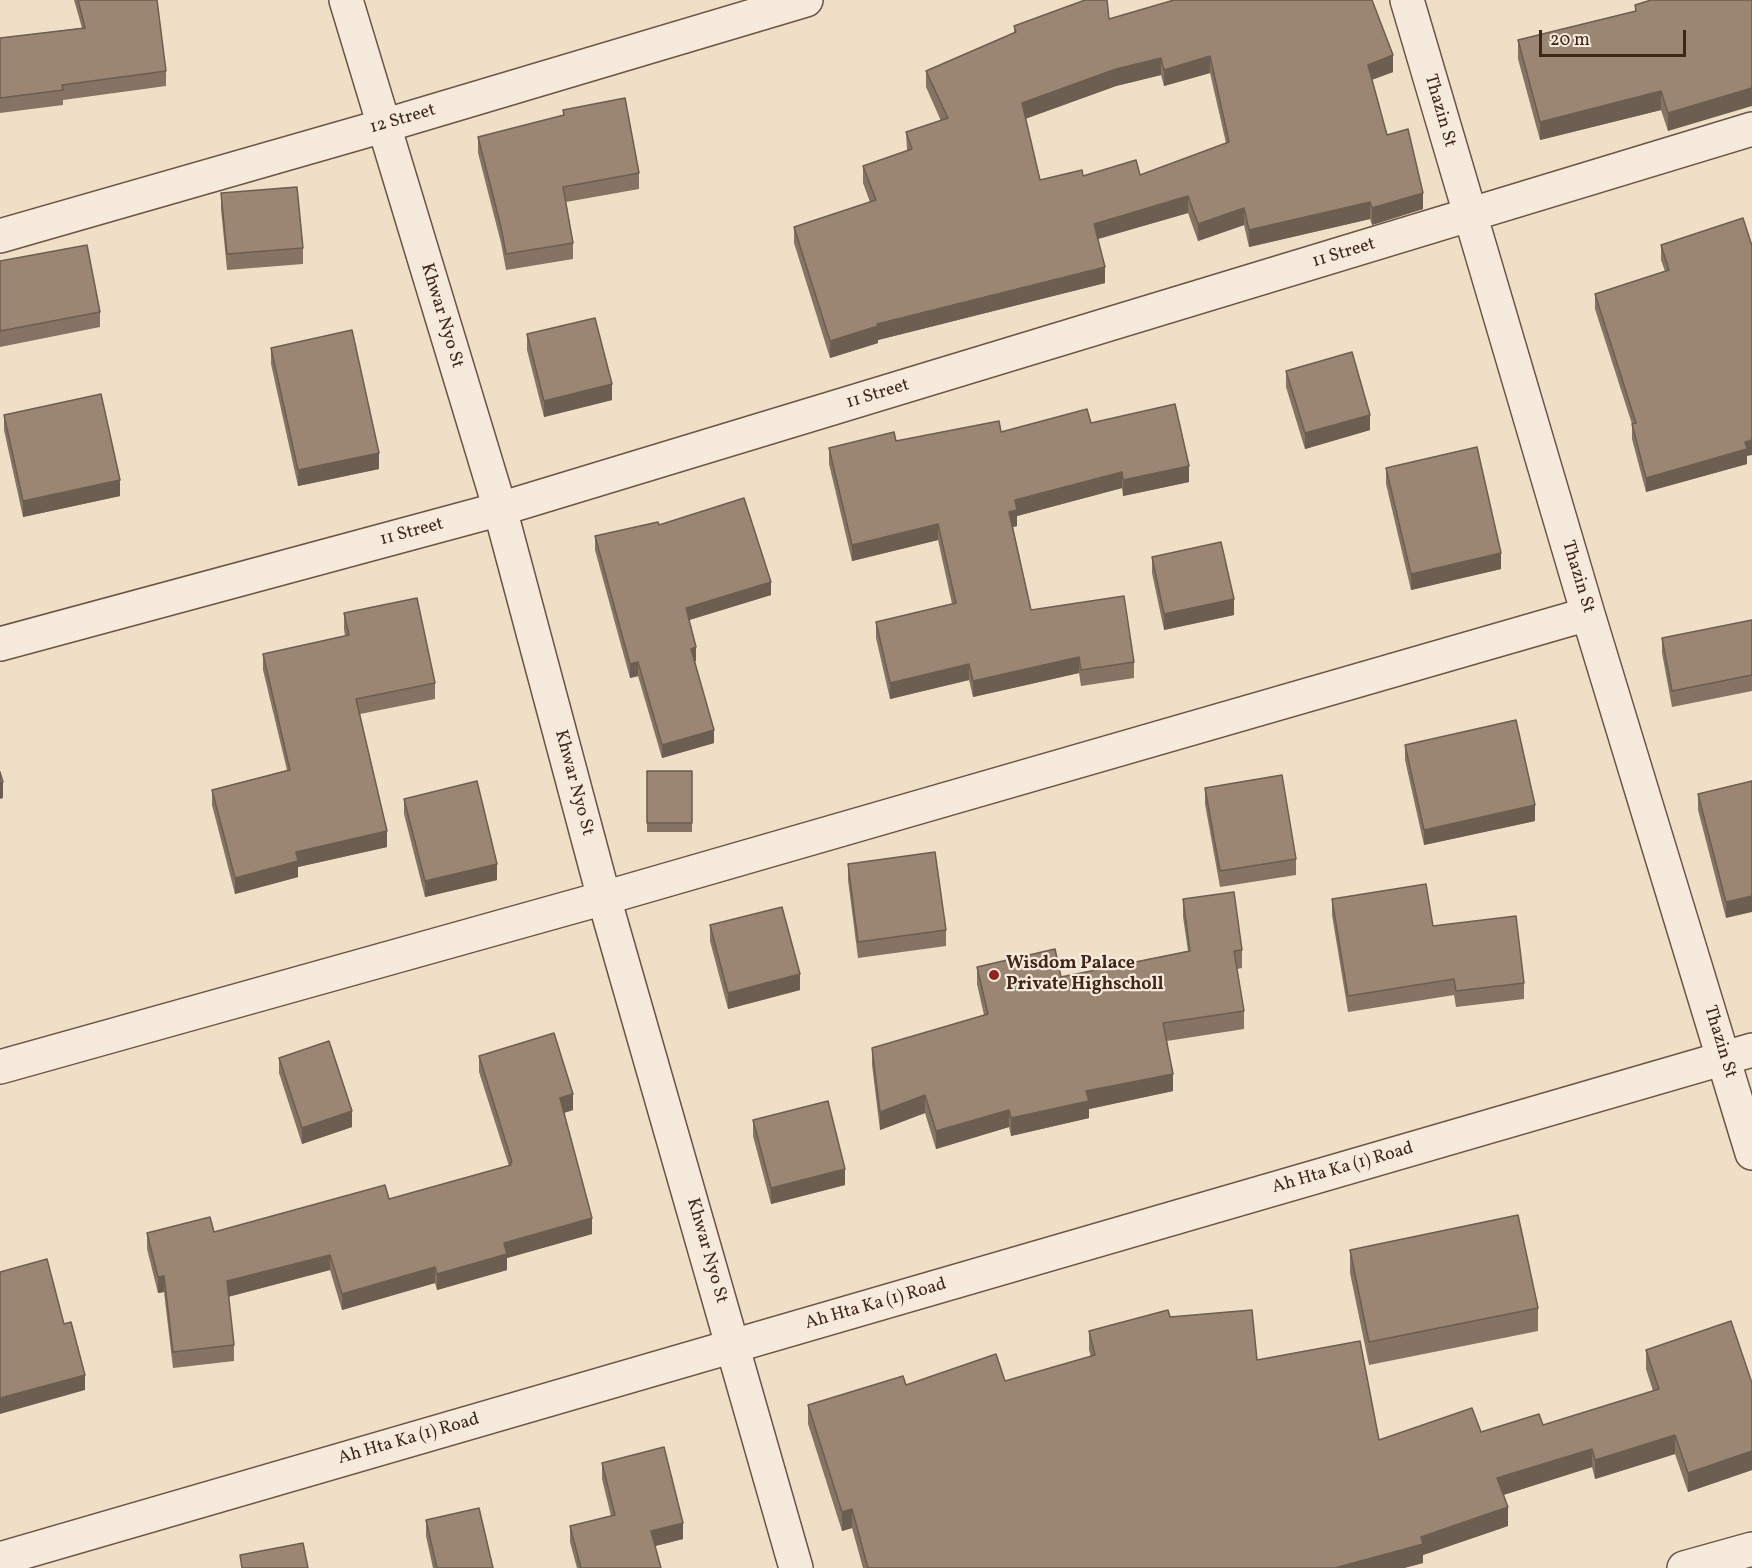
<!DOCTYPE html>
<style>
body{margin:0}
#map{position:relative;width:1752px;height:1568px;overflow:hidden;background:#efdfc7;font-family:Vollkorn,serif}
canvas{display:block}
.scale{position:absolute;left:1539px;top:30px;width:147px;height:27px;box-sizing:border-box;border:3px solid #402519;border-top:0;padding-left:8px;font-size:18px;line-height:21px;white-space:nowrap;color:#402519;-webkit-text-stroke:4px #f5eadb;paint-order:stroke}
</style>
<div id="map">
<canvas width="1752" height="1568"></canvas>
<div class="scale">20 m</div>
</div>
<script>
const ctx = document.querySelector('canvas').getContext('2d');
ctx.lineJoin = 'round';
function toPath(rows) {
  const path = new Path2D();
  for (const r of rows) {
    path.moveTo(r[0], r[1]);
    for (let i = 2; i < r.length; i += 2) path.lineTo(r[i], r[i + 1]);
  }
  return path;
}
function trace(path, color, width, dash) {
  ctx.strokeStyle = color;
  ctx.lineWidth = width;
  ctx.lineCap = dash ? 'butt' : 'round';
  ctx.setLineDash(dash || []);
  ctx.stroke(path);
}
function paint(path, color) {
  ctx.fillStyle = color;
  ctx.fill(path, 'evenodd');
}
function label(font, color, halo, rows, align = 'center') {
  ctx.font = font + ' Vollkorn,serif';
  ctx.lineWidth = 4.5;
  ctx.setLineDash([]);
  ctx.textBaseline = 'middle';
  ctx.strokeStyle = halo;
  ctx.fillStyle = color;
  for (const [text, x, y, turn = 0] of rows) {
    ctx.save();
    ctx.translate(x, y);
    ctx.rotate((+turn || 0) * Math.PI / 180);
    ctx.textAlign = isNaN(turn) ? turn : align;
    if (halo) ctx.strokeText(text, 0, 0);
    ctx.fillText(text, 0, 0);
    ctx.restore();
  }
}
const minor = toPath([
 [346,0,500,509,604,898,796,1568],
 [1407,0,1588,614,1752,1153],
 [0,236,383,126,806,0],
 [0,644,500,509,1752,129],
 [0,1067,604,898,1588,614],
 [1684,1568,1752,1549]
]);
const tertiary = toPath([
 [0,1559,1752,1050]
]);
trace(minor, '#6c5444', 36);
trace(tertiary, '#6c5444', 36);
trace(minor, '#f5eadb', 33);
trace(tertiary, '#f5eadb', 33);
paint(toPath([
 [74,0,157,0,166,71,166,86,63,100,63,105,0,113,0,38,82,28],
 [1752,0,1668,131,1661,110,1540,140,1518,59,1518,40,1635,11,1635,5],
 [1109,19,1393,72,1372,80,1387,135,1423,209,1372,225,1370,219,1249,247,1244,225,1198,241,1188,213,1098,239,1105,283,878,340,878,343,830,358,794,243,794,227,870,202,863,183,863,166,907,150,906,132,941,121,926,87,926,71,1014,33,1014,26],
 [1210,73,1226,143,1140,175,1083,176,1040,180,1025,119,1116,86,1161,75,1164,86],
 [563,110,639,173,639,189,566,202,573,243,573,259,506,270,501,243,478,153,478,137,563,115],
 [221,193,303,248,303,264,227,270,221,209],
 [1661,245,1747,456,1747,464,1646,492,1632,439,1632,424,1595,309,1595,294,1665,271,1661,260],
 [0,261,100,312,100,327,0,347],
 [527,334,612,400,544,417,527,350],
 [271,348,379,469,298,486,271,364],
 [1286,371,1370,430,1305,449,1286,387],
 [4,415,120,496,23,517,4,430],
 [1091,423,1189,482,1123,496,1122,488,1017,516,1017,526,1013,527,1031,610,1134,662,1134,678,1081,686,1079,673,973,697,969,680,890,699,876,638,876,622,952,604,938,540,852,561,829,464,829,448],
 [1386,468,1501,569,1411,590,1386,484],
 [659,525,771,595,689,620,696,661,695,661,714,743,662,758,638,676,630,678,595,550,595,536],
 [1152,557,1234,615,1164,630,1152,573],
 [344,613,435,683,435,699,360,714,387,847,298,867,298,877,235,894,212,805,212,790,287,770,263,670,263,654,345,636,344,629],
 [1752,620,1752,691,1672,707,1662,653,1662,638],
 [1405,745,1535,821,1424,845,1405,760],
 [647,771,692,771,692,832,647,832],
 [1752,781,1726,918,1698,810,1698,794],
 [1205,788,1296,859,1296,875,1220,887,1205,804],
 [404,799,497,880,425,897,404,814],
 [848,864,946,930,946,946,858,958,848,880],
 [1183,899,1242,950,1242,968,1237,969,1244,1011,1244,1029,1167,1041,1173,1091,1089,1109,1089,1118,1011,1136,1009,1127,936,1149,925,1113,880,1130,872,1065,872,1048,984,1015,977,984,977,967,1061,977,1188,951,1183,917],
 [1332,899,1433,926,1524,983,1524,999,1456,1007,1454,995,1348,1012,1332,915],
 [710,925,800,990,728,1009,710,941],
 [479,1056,573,1110,564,1113,592,1234,507,1258,507,1270,437,1290,435,1283,342,1310,330,1270,228,1297,234,1345,234,1361,173,1368,164,1292,158,1293,147,1249,147,1233,214,1232,389,1199,509,1166,479,1072],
 [279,1058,352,1127,302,1144,279,1073],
 [753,1120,845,1185,771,1204,753,1136],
 [1350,1250,1538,1308,1538,1331,1369,1365,1350,1273],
 [1170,1317,1257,1360,1379,1440,1481,1432,1543,1425,1653,1391,1646,1369,1646,1350,1752,1383,1752,1470,1688,1492,1675,1454,1595,1479,1592,1467,1503,1495,1508,1526,1423,1555,1423,1563,1404,1568,863,1568,852,1528,842,1531,808,1424,808,1405,906,1385,1005,1381,1091,1357,1089,1350,1089,1331],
 [602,1463,683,1539,655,1546,661,1568,577,1568,570,1542,570,1526,611,1516,602,1479],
 [426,1520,493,1568,433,1568,426,1536]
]), '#857363');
paint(toPath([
 [1393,55,1393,72,1368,81,1368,65],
 [1210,56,1210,73,1164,86,1164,70],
 [1161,58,1161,75,1116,86,1022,120,1022,103,1116,69],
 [1752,88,1752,106,1668,131,1668,113],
 [1661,91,1661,110,1540,140,1540,122],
 [1423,193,1423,209,1372,225,1372,208],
 [1188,196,1188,213,1094,240,1094,224],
 [1370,202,1370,219,1249,247,1249,230],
 [1244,208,1244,225,1198,241,1198,224],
 [1105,267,1105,283,878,340,878,343,830,358,830,341,877,324],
 [612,384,612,400,544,417,544,401],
 [1370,415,1370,430,1305,449,1305,433],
 [1752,440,1752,455,1747,456,1747,464,1646,492,1646,478],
 [379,453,379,469,298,486,298,470],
 [1189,466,1189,482,1123,496,1123,480],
 [1122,472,1122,488,1017,516,1017,526,1009,528,1009,512,1015,500],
 [120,480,120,496,23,517,23,501],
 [938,524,938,540,852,561,852,545],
 [1501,553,1501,569,1411,590,1411,574],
 [771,582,771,595,686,621,686,608],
 [1234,599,1234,615,1164,630,1164,614],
 [696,647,696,661,691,662,691,649],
 [1079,657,1079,673,973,697,973,681],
 [638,662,638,676,630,678,630,664],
 [969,664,969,680,890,699,890,683],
 [714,730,714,743,662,758,662,745],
 [3,782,3,798,0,799,0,783],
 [1535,805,1535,821,1424,845,1424,830],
 [387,831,387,847,298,867,298,877,235,894,235,878,296,852],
 [497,864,497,880,425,897,425,881],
 [1752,896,1752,912,1726,918,1726,902],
 [800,974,800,990,728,1009,728,993],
 [1173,1074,1173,1091,1089,1109,1089,1118,1011,1136,1011,1118,1086,1091],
 [573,1094,573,1110,560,1114,560,1098],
 [925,1095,925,1113,880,1130,880,1112],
 [1009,1110,1009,1127,936,1149,936,1131],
 [352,1111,352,1127,302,1144,302,1128],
 [845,1169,845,1185,771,1204,771,1188],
 [592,1218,592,1234,507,1258,507,1270,437,1290,437,1274,504,1243],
 [330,1255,330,1270,227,1297,227,1281],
 [435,1267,435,1283,342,1310,342,1294],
 [164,1276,164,1292,158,1293,158,1277],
 [85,1375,85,1390,0,1414,0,1398],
 [1675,1435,1675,1454,1595,1479,1595,1460],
 [1592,1449,1592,1467,1497,1497,1497,1478],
 [1752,1451,1752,1470,1688,1492,1688,1473],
 [1508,1507,1508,1526,1423,1555,1423,1563,1404,1568,1335,1568],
 [852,1509,852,1528,842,1531,842,1512],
 [683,1523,683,1539,651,1547,651,1531]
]), '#6c5e50');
const building = toPath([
 [78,0,157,0,166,71,62,85,63,90,0,98,0,38,85,28,78,0],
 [1085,0,1107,0,1109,19,1174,0,1372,0,1393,55,1368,65,1387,135,1408,129,1423,193,1372,208,1370,202,1249,230,1244,208,1198,224,1188,196,1094,224,1105,267,877,324,878,326,830,341,794,227,876,200,863,166,912,149,906,132,948,118,926,71,1016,32,1014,26,1085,0],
 [1210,56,1229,142,1140,175,1136,160,1083,176,1082,170,1040,180,1022,103,1116,69,1161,58,1164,70,1210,56],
 [1651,0,1752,0,1752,88,1668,113,1661,91,1540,122,1518,40,1636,11,1635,5,1651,0],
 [625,98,639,173,563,187,573,243,506,254,501,227,478,137,564,115,563,110,625,98],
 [297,187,303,248,227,254,221,193,297,187],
 [1743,218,1752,246,1752,440,1745,442,1747,449,1646,478,1632,424,1636,423,1595,294,1669,270,1661,245,1743,218],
 [87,245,100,312,0,331,0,261,87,245],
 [595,318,612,384,544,401,527,334,595,318],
 [352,330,379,453,298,470,271,348,352,330],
 [1352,352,1370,415,1305,433,1286,371,1352,352],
 [101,394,120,480,23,501,4,415,101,394],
 [1175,404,1189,466,1123,480,1122,472,1015,500,1017,510,1009,512,1031,610,1124,596,1134,662,1081,670,1079,657,973,681,969,664,890,683,876,622,956,603,938,524,852,545,829,448,894,432,896,441,999,421,1001,432,1087,409,1091,423,1175,404],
 [1477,447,1501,553,1411,574,1386,468,1477,447],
 [744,498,771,582,686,608,696,647,691,649,714,730,662,745,638,662,630,664,595,536,658,522,659,525,744,498],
 [1221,542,1234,599,1164,614,1152,557,1221,542],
 [417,598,435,683,356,699,387,831,296,852,298,861,235,878,212,790,290,770,263,654,349,635,344,613,417,598],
 [1752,620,1752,675,1672,691,1662,638,1752,620],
 [1516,720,1535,805,1424,830,1405,745,1516,720],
 [647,771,692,771,692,823,647,823,647,771],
 [0,772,3,782,0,783,0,772],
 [1282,775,1296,859,1220,871,1205,788,1282,775],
 [477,781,497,864,425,881,404,799,477,781],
 [1752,781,1752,896,1726,902,1698,794,1752,781],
 [935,852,946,930,858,942,848,864,935,852],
 [1426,884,1433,926,1516,916,1524,983,1456,991,1454,979,1348,996,1332,899,1426,884],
 [1234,892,1242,950,1234,951,1244,1011,1163,1023,1173,1074,1086,1091,1089,1101,1011,1118,1009,1110,936,1131,925,1095,880,1112,872,1048,988,1014,977,967,1055,949,1061,977,1190,951,1183,899,1234,892],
 [782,907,800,974,728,993,710,925,782,907],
 [554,1033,573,1094,560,1098,592,1218,504,1243,507,1254,437,1274,435,1267,342,1294,330,1255,227,1281,234,1345,173,1352,164,1276,158,1277,147,1233,210,1217,214,1232,385,1185,389,1199,511,1165,510,1163,512,1162,479,1056,554,1033],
 [329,1041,352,1111,302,1128,279,1058,329,1041],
 [828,1101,845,1169,771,1188,753,1120,828,1101],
 [1518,1215,1538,1308,1369,1342,1350,1250,1518,1215],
 [47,1259,64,1324,71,1322,85,1375,0,1398,0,1272,47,1259],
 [1168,1310,1170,1317,1252,1310,1257,1360,1360,1341,1379,1440,1472,1408,1481,1432,1539,1414,1543,1425,1659,1389,1646,1350,1731,1321,1752,1383,1752,1451,1688,1473,1675,1435,1595,1460,1592,1449,1497,1478,1508,1507,1421,1537,1423,1544,1335,1568,868,1568,852,1509,842,1512,808,1405,903,1376,906,1385,996,1354,1005,1381,1095,1355,1089,1331,1168,1310],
 [664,1447,683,1523,651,1531,661,1568,581,1568,570,1526,615,1515,602,1463,664,1447],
 [479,1508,493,1568,437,1568,426,1520,479,1508],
 [303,1543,308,1568,242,1568,240,1555,303,1543]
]);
paint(building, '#9b8673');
trace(building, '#6c5e50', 1.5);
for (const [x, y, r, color] of [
 [994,975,6,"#8f2418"]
]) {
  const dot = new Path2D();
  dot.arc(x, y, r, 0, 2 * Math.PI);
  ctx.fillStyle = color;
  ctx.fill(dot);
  trace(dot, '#f5eadb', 2);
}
label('18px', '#402519', '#f5eadb', [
 ["Thazin St",1439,111,74],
 ["12 Street",403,120,-16],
 ["11 Street",1344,254,-17],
 ["Khwar Nyo St",441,316,73],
 ["11 Street",878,395,-17],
 ["11 Street",412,533,-15],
 ["Thazin St",1577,577,73],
 ["Khwar Nyo St",573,783,75],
 ["Thazin St",1719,1042,73],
 ["Ah Hta Ka (1) Road",1343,1169,-16],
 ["Khwar Nyo St",706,1251,74],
 ["Ah Hta Ka (1) Road",876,1305,-16],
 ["Ah Hta Ka (1) Road",409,1440,-16]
]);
label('bold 18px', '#402519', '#f5eadb', [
 ["Wisdom Palace",1006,965],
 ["Private Highscholl",1006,986]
], 'left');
</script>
